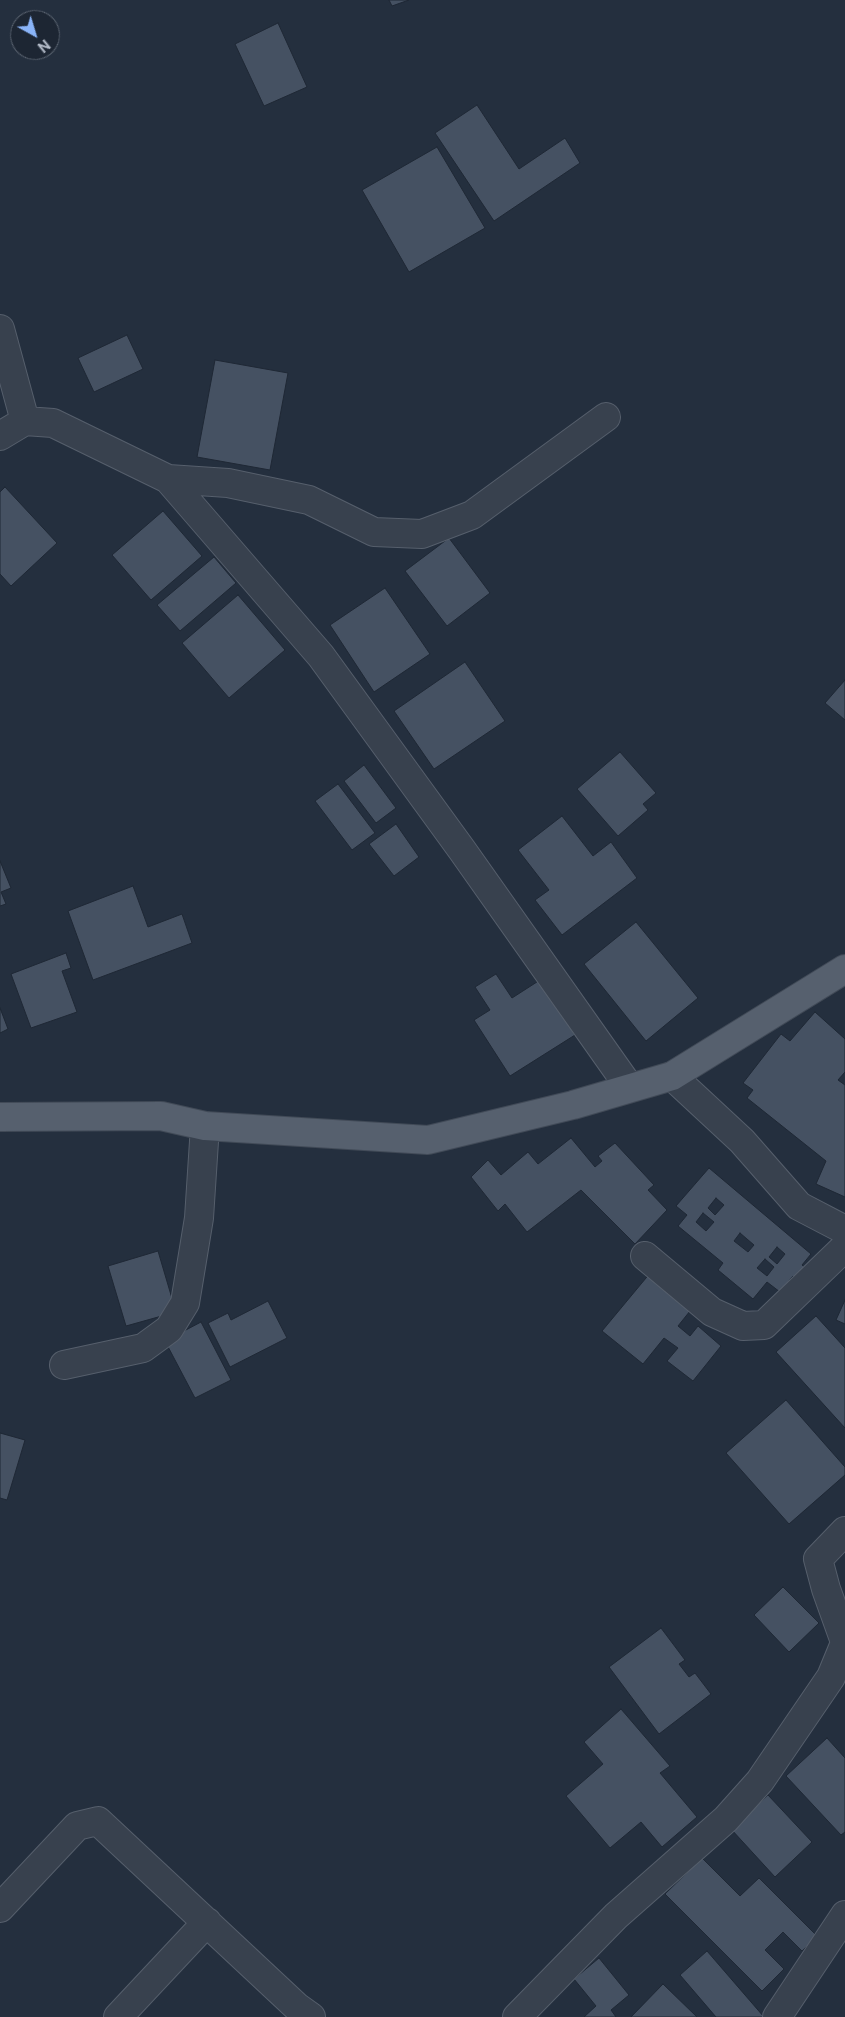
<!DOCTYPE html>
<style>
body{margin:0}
#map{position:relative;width:845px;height:2017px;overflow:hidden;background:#242f3e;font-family:"Public Sans",sans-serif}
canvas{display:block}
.north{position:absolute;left:10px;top:10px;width:50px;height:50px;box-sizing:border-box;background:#1d2633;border:1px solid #59626f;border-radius:50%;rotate:141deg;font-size:14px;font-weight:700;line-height:20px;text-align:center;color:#b4bcc9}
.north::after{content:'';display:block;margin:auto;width:18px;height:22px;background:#8ab4f8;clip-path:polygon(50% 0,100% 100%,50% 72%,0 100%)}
</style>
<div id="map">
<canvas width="845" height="2017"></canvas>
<div class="north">N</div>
</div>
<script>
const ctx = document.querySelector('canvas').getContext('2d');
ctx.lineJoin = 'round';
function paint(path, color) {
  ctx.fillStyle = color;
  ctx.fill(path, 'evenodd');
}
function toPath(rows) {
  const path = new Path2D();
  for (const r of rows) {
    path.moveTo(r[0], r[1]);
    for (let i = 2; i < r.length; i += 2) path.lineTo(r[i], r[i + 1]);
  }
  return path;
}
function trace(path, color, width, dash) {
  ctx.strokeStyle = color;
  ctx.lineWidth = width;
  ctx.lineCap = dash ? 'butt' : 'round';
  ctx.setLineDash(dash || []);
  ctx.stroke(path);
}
const building = toPath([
 [389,0,409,0,392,6,389,0],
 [278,23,307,87,264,106,235,44,278,23],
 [477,105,519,169,565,138,580,163,494,221,435,133,477,105],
 [437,147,485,228,409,272,362,190,437,147],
 [127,335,143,369,94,392,78,358,127,335],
 [215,360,288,373,270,470,197,457,215,360],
 [5,487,57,543,11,586,0,574,0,492,5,487],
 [163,511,202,556,151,600,112,555,163,511],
 [449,538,490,593,447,626,405,571,449,538],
 [214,557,236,583,180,631,157,605,214,557],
 [385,588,430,654,374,692,330,625,385,588],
 [238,595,285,650,229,698,182,643,238,595],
 [465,662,505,721,434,769,394,711,465,662],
 [845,680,845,720,825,703,845,680],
 [620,752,656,793,643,804,648,810,618,836,577,789,620,752],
 [364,765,396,808,376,823,344,781,364,765],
 [338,784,375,833,352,850,315,801,338,784],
 [562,816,593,856,611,842,637,878,562,935,535,900,549,890,518,850,562,816],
 [396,824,419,857,394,876,369,844,396,824],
 [0,861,11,888,1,892,6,904,0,906,0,861],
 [133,886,148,927,182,914,192,943,93,980,68,911,133,886],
 [636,922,698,998,646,1041,584,964,636,922],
 [66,953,71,968,62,971,77,1012,31,1028,11,974,66,953],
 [496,974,512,998,540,980,575,1035,510,1076,474,1020,490,1010,475,987,496,974],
 [0,1008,8,1029,0,1033,0,1008],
 [815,1012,845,1039,845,1072,838,1080,845,1085,845,1197,816,1184,826,1161,747,1098,753,1090,743,1083,781,1034,790,1041,815,1012],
 [571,1138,595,1167,602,1161,598,1156,615,1143,654,1185,648,1190,667,1210,635,1244,581,1190,527,1232,505,1204,498,1211,471,1177,488,1160,501,1175,528,1152,538,1164,571,1138],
 [709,1168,811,1254,802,1265,805,1268,796,1279,793,1276,780,1292,767,1282,753,1299,718,1270,723,1263,678,1226,687,1215,676,1206,709,1168],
 [716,1198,724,1205,715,1215,708,1208,716,1198],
 [703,1213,714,1222,706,1231,696,1222,703,1213],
 [740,1233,754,1245,748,1252,734,1241,740,1233],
 [777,1247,785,1254,777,1264,769,1257,777,1247],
 [765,1259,774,1267,767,1276,757,1268,765,1259],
 [158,1251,176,1312,126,1326,108,1266,158,1251],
 [651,1272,694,1306,678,1326,690,1336,698,1326,721,1346,693,1381,667,1361,678,1348,664,1338,643,1364,602,1331,651,1272],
 [845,1300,845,1324,836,1320,845,1300],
 [268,1301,287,1338,230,1367,208,1323,228,1313,231,1320,268,1301],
 [816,1316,845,1348,845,1428,776,1352,816,1316],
 [201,1322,231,1380,195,1398,165,1341,201,1322],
 [786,1400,845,1467,845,1475,789,1524,726,1453,786,1400],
 [0,1433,25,1440,7,1500,0,1498,0,1433],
 [783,1587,819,1623,789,1652,754,1615,783,1587],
 [661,1628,685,1660,679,1664,689,1677,695,1673,711,1694,659,1734,609,1667,661,1628],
 [621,1709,670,1766,660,1773,697,1817,662,1847,641,1822,610,1848,566,1796,603,1764,584,1742,621,1709],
 [827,1738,845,1758,845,1832,841,1835,786,1776,827,1738],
 [768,1795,812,1842,775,1877,731,1829,768,1795],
 [702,1858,740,1896,759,1878,817,1936,802,1951,783,1932,765,1950,784,1969,762,1991,665,1894,702,1858],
 [707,1951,764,2017,716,2017,680,1975,707,1951],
 [599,1958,629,1995,611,2010,616,2017,584,2017,596,2006,574,1979,599,1958],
 [663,1984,697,2017,631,2017,663,1984]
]);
paint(building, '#455162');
trace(building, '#1f2835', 1);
const minor = toPath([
 [0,329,25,421],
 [0,436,25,421,53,423,168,479,228,483,309,500,374,532,422,534,472,515,606,417],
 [168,479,321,656,462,850,630,1088],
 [672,1076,742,1141,799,1206,845,1230],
 [645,1256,712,1312,743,1326,764,1325,845,1247],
 [64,1365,143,1348,169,1329,185,1303,199,1218,205,1126],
 [845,1531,818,1559,826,1589,845,1642],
 [0,1908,77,1826,98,1821,297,2007,311,2017],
 [118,2017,207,1922],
 [517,2017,616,1916,726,1819,760,1781,831,1677,845,1643],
 [777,2017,845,1915]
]);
const major = toPath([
 [0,1117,161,1116,205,1126,428,1140,573,1105,672,1076,845,969]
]);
trace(minor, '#565f6c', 30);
trace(major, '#414a57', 30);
trace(minor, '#38414e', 28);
trace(major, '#56606e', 28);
</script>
